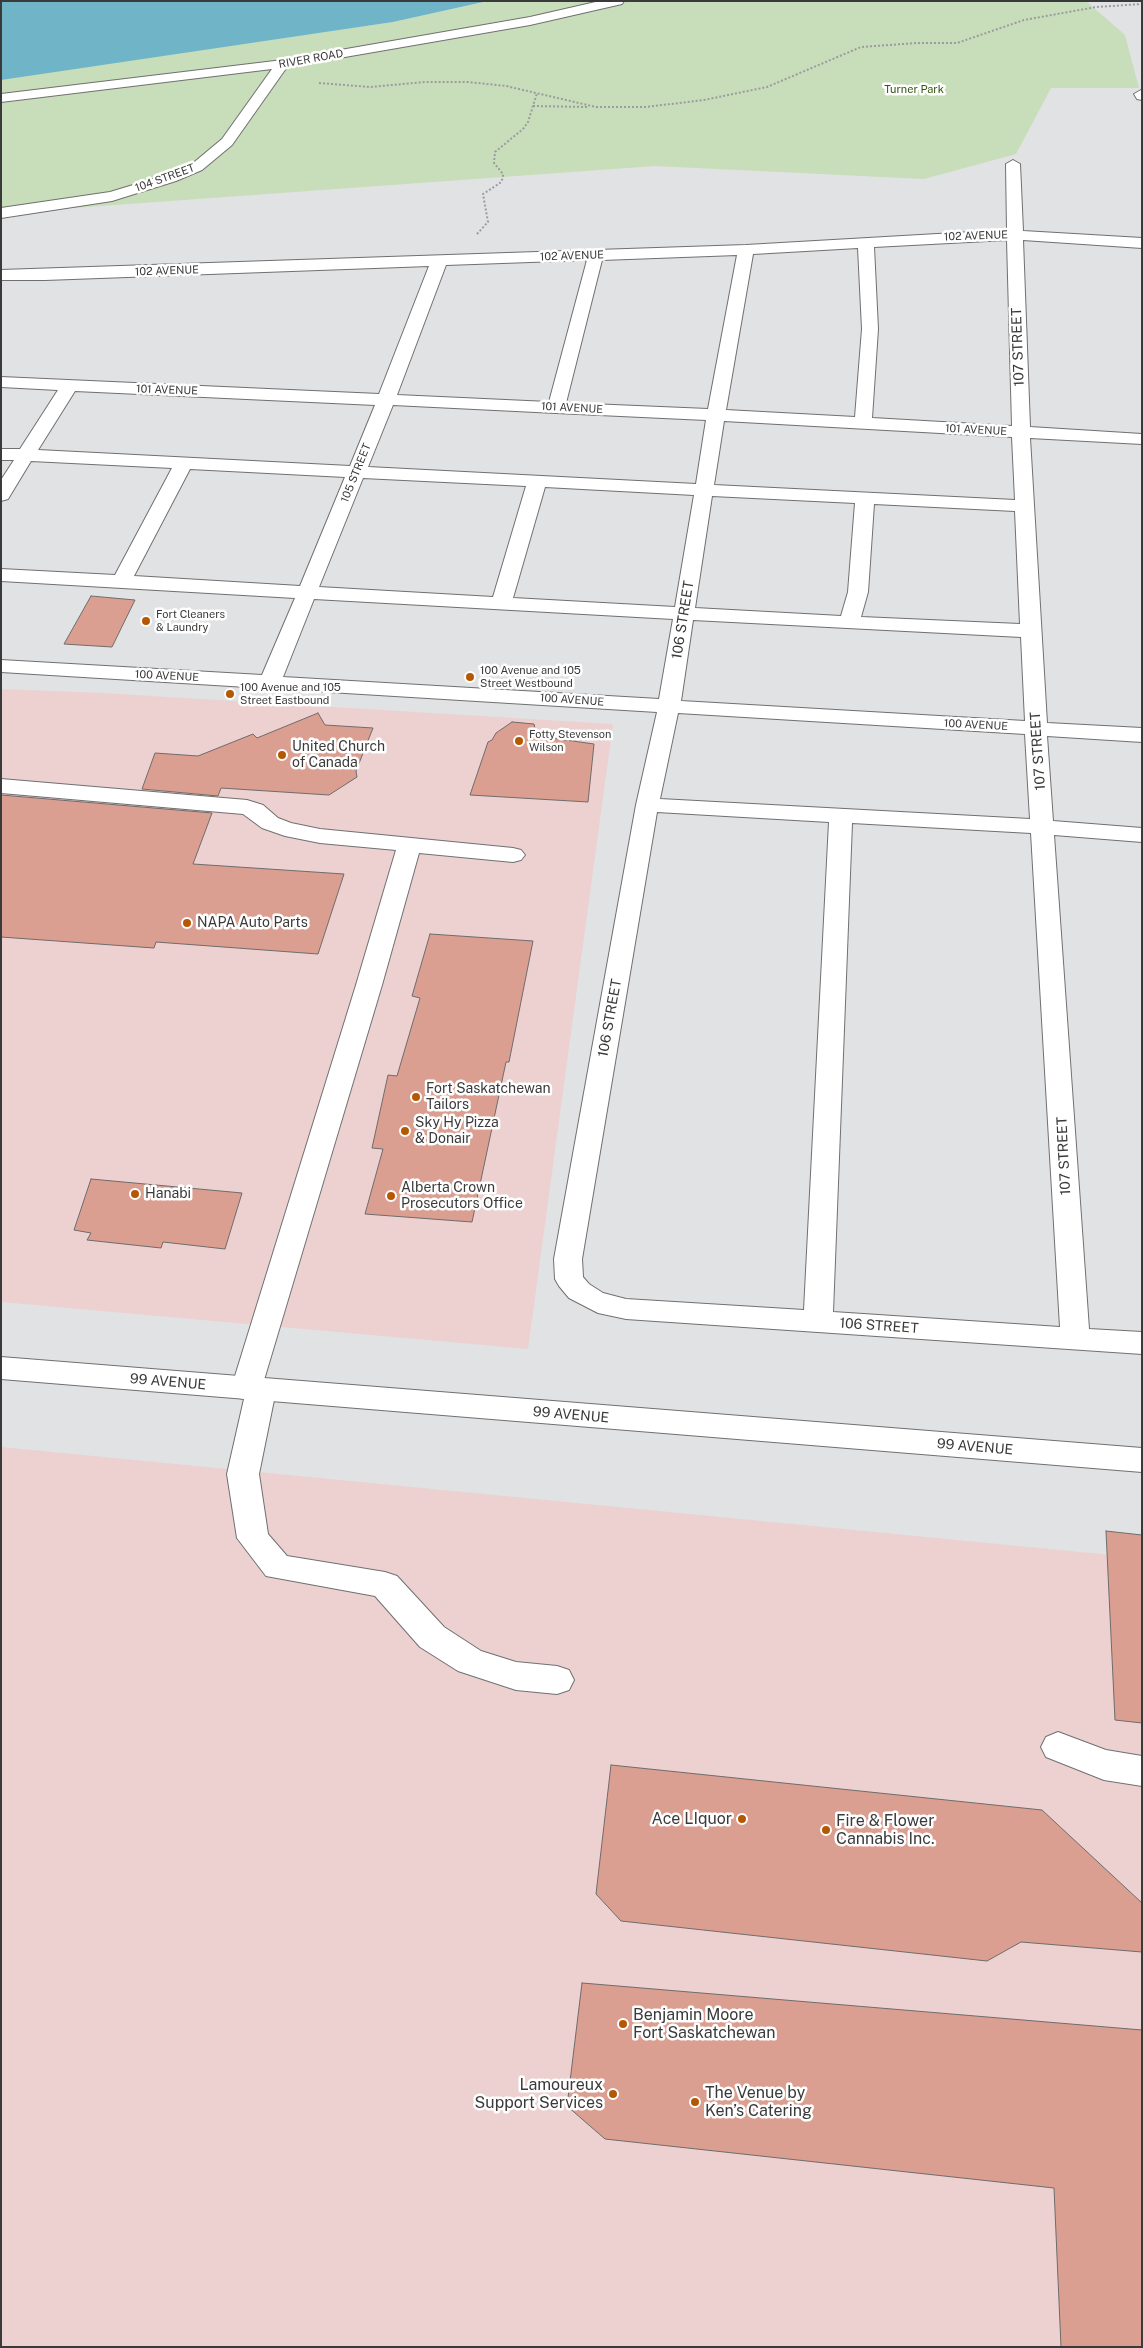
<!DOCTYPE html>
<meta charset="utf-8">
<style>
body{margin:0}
#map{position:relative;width:1143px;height:2348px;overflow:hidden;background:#e1e2e4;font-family:"Public Sans",sans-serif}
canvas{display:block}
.frame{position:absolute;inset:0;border:2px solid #3a3a3b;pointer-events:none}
</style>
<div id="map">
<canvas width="1143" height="2348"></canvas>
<div class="frame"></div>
</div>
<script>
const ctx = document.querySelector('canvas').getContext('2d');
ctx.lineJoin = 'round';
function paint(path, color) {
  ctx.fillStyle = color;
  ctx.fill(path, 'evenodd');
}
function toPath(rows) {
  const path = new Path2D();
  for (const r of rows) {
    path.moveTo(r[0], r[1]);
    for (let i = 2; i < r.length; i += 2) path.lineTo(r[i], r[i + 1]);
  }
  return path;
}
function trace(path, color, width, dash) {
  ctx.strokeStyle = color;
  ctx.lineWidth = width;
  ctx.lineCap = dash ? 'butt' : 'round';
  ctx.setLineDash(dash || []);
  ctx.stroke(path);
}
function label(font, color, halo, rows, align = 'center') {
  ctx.font = font + ' "Public Sans",sans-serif';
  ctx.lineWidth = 5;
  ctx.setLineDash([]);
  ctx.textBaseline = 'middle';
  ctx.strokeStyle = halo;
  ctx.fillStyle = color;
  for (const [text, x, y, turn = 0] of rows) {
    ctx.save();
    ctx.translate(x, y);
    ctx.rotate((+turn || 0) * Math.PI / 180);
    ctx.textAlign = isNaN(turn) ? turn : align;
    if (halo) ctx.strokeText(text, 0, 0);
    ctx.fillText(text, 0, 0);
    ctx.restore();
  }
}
paint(toPath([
 [1,689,102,693,613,724,528,1349,1,1302],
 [1,1447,1142,1558,1142,2347,1,2347]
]), '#ecd1d0');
paint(toPath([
 [490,1,1086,1,1125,35,1139,88,1051,88,1016,154,924,179,655,166,59,209,1,211,1,79,393,22]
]), '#c8ddb9');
paint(toPath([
 [1,1,488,1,393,22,1,80]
]), '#70b5c7');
const building = toPath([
 [91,596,135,600,112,647,64,644,91,596],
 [318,713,325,725,373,728,356,771,357,777,329,795,221,788,218,796,142,789,155,753,198,756,253,734,257,738,318,713],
 [512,722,534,724,537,736,594,744,588,802,470,795,488,742,492,740,496,733,512,722],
 [1,795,212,813,193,864,344,874,318,954,156,942,154,948,1,937,1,795],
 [430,934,533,941,509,1062,506,1062,472,1222,365,1214,383,1149,372,1148,388,1075,397,1076,420,998,412,996,430,934],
 [91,1179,242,1193,225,1249,163,1242,161,1248,87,1240,91,1233,74,1230,91,1179],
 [1106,1531,1142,1535,1142,1723,1115,1720,1106,1531],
 [611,1765,1042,1810,1142,1903,1142,1952,1021,1942,987,1961,621,1921,596,1894,611,1765],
 [582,1983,1142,2030,1142,2347,1061,2347,1054,2188,605,2139,567,2106,582,1983]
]);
paint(building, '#db9f91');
trace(building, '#6f6c6c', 1);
const minor = toPath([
 [600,1,624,1,622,4,530,25,287,67,232,145,202,170,176,181,112,201,1,218,1,208,110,192,166,175,192,164,222,139,272,69,1,102,1,94,283,60,530,17,600,1],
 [1141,90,1142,90,1142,100,1137,99,1134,94,1141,90],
 [1013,160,1020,164,1023,231,1142,238,1142,248,1023,240,1030,427,1142,434,1142,444,1030,438,1047,723,1142,728,1142,742,1047,736,1053,821,1142,828,1142,842,1054,835,1089,1329,1142,1332,1142,1354,626,1319,598,1313,569,1298,559,1286,555,1279,554,1259,636,805,657,712,1,672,1,660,262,675,295,598,1,581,1,569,115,575,172,468,31,461,8,499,1,501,1,480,14,460,1,460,1,449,20,449,58,390,1,387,1,377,379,394,429,266,45,280,1,280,1,270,746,245,1007,230,1006,164,1013,160],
 [1007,240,1012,426,872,418,878,329,874,247,1007,240],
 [858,248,862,329,855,417,726,410,753,254,858,248],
 [737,255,708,409,566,403,602,260,737,255],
 [587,260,549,402,397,395,446,265,587,260],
 [75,391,375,405,350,466,38,450,75,391],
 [393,405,556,413,706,420,696,484,368,467,393,405],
 [724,421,1012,437,1015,500,714,485,724,421],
 [190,469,345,477,300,586,134,576,190,469],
 [363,478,526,486,493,597,319,587,363,478],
 [545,487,694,495,675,607,513,598,545,487],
 [712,496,855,503,848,592,841,616,695,608,712,496],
 [874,504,1015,511,1020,624,861,617,868,592,874,504],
 [314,599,673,619,659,699,283,677,314,599],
 [693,620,1021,637,1025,721,681,701,693,620],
 [678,713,1025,734,1030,819,660,799,678,713],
 [657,812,829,822,804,1310,626,1299,603,1293,589,1284,583,1277,582,1259,657,812],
 [852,823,1031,833,1060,1327,833,1312,852,823],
 [1,779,247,800,263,805,278,818,291,823,320,829,513,848,521,850,525,855,521,860,513,862,419,853,382,985,264,1380,272,1382,276,1390,259,1474,268,1534,287,1556,385,1572,397,1576,444,1627,481,1651,516,1662,557,1666,569,1670,574,1680,569,1690,557,1694,516,1690,458,1671,420,1647,375,1596,266,1576,237,1538,227,1474,244,1399,235,1397,231,1389,356,985,396,850,320,843,285,836,262,828,243,814,1,793,1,779],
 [1058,1732,1106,1750,1142,1756,1142,1786,1104,1780,1046,1757,1041,1747,1046,1737,1058,1732]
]);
const major = toPath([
 [1,1357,1142,1448,1142,1472,1,1379,1,1357]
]);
trace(minor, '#707072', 2);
trace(major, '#707072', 2);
trace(toPath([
 [319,83,370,87,425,82,468,82,506,86,596,107,646,107,704,100,767,87,861,47,917,43,957,43,1024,20,1096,7,1142,4],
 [533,106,587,107],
 [477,234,488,222,483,194,500,183,503,178,503,174,494,163,495,152,523,129,528,122,537,93]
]), '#9b9c9e', 2, [2, 2]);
paint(minor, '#fff');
paint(major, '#fff');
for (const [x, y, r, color] of [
 [146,621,5,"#b55803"],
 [470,677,5,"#b55803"],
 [230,694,5,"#b55803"],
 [519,741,5,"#b55803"],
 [282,755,5,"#b55803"],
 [187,923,5,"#b55803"],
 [416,1097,5,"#b55803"],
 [405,1131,5,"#b55803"],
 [135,1194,5,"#b55803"],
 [391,1196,5,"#b55803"],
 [742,1819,5,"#b55803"],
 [826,1830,5,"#b55803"],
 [623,2024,5,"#b55803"],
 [613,2094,5,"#b55803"],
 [695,2102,5,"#b55803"]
]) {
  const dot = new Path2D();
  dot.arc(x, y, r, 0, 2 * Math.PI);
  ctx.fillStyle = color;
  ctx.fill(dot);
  trace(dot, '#fff', 2);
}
label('11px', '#3a3a3b', '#fff', [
 ["RIVER ROAD",311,59,-10],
 ["104 STREET",165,178,-20],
 ["102 AVENUE",976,236,-2],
 ["102 AVENUE",572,256,-2],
 ["102 AVENUE",167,271,-2],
 ["101 AVENUE",167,390,2],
 ["101 AVENUE",572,408,3],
 ["101 AVENUE",976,430,3],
 ["105 STREET",356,473,-68],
 ["100 AVENUE",167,676,3],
 ["100 AVENUE",572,700,4],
 ["100 AVENUE",976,725,3]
]);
label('11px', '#32550e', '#fff', [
 ["Turner Park",914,90]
]);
label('11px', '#3a3a3b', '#fff', [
 ["Fort Cleaners",156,615],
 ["& Laundry",156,628],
 ["100 Avenue and 105",480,671],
 ["Street Westbound",480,684],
 ["100 Avenue and 105",240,688],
 ["Street Eastbound",240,701],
 ["Fotty Stevenson",529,735],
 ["Wilson",529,748]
], 'left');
label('14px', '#3a3a3b', '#fff', [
 ["107 STREET",1018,347,-92],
 ["106 STREET",683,620,-81],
 ["107 STREET",1038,751,-94],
 ["106 STREET",610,1018,-80],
 ["107 STREET",1064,1156,-93],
 ["106 STREET",879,1326,4],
 ["99 AVENUE",168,1382,5],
 ["99 AVENUE",571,1415,5],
 ["99 AVENUE",975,1447,5]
]);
label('14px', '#3a3a3b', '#fff', [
 ["United Church",292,747],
 ["of Canada",292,763],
 ["NAPA Auto Parts",197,923],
 ["Fort Saskatchewan",426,1089],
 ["Tailors",426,1105],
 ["Sky Hy Pizza",415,1123],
 ["& Donair",415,1139],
 ["Alberta Crown",401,1188],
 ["Prosecutors Office",401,1204],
 ["Hanabi",145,1194]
], 'left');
label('16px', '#3a3a3b', '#fff', [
 ["Ace LIquor",732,1819,"right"],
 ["Fire & Flower",836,1821],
 ["Cannabis Inc.",836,1839],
 ["Benjamin Moore",633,2015],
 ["Fort Saskatchewan",633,2033],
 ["Lamoureux",603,2085,"right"],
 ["Support Services",603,2103,"right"],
 ["The Venue by",705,2093],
 ["Ken’s Catering",705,2111]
], 'left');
</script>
